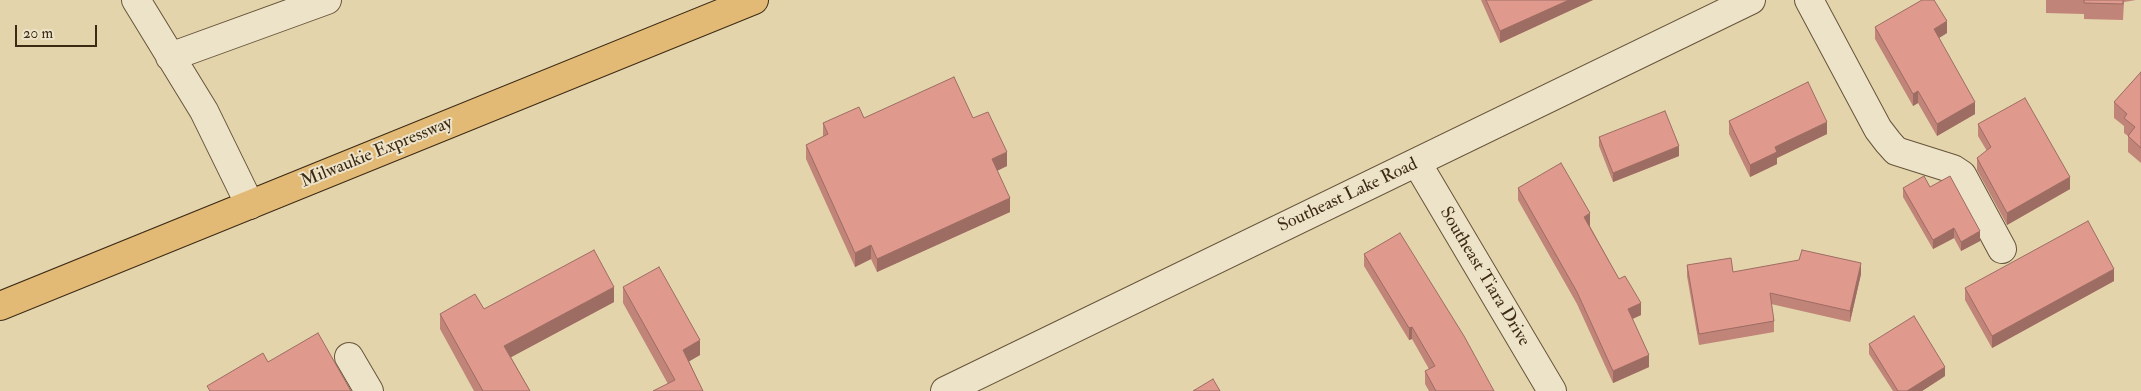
<!DOCTYPE html>
<style>
body{margin:0}
#map{position:relative;width:2141px;height:391px;overflow:hidden;background:#e3d4ab;font-family:"IM FELL Double Pica",serif}
canvas{display:block}
.scale{position:absolute;left:15px;top:25px;width:82px;height:22px;box-sizing:border-box;border:2px solid #3c2a15;border-top:0;padding-left:6px;font-size:15px;line-height:18px;white-space:nowrap;color:#3c2a15;-webkit-text-stroke:4px #ede3c8;paint-order:stroke}
</style>
<div id="map">
<canvas width="2141" height="391"></canvas>
<div class="scale">20 m</div>
</div>
<script>
const ctx = document.querySelector('canvas').getContext('2d');
ctx.lineJoin = 'round';
function toPath(rows) {
  const path = new Path2D();
  for (const r of rows) {
    path.moveTo(r[0], r[1]);
    for (let i = 2; i < r.length; i += 2) path.lineTo(r[i], r[i + 1]);
  }
  return path;
}
function trace(path, color, width, dash) {
  ctx.strokeStyle = color;
  ctx.lineWidth = width;
  ctx.lineCap = dash ? 'butt' : 'round';
  ctx.setLineDash(dash || []);
  ctx.stroke(path);
}
function paint(path, color) {
  ctx.fillStyle = color;
  ctx.fill(path, 'evenodd');
}
function label(font, color, halo, rows, align = 'center') {
  ctx.font = font + ' "IM FELL Double Pica",serif';
  ctx.lineWidth = 4;
  ctx.setLineDash([]);
  ctx.textBaseline = 'middle';
  ctx.strokeStyle = halo;
  ctx.fillStyle = color;
  for (const [text, x, y, turn = 0] of rows) {
    ctx.save();
    ctx.translate(x, y);
    ctx.rotate((+turn || 0) * Math.PI / 180);
    ctx.textAlign = isNaN(turn) ? turn : align;
    if (halo) ctx.strokeText(text, 0, 0);
    ctx.fillText(text, 0, 0);
    ctx.restore();
  }
}
const minor = toPath([
 [136,0,204,111,250,205],
 [1809,0,1878,129,1888,142,1896,151,1953,169,1962,175,2002,249],
 [170,57,327,0],
 [1417,163,1552,391],
 [349,357,369,391],
 [945,391,1751,0]
]);
const highway = toPath([
 [0,306,754,0]
]);
trace(minor, '#66543a', 30);
trace(highway, '#3c2a15', 30);
trace(minor, '#ede3c8', 28);
trace(highway, '#e2ba76', 28);
paint(toPath([
 [1481,0,1593,0,1500,43],
 [2046,0,2136,0,2124,2,2123,20,2084,19,2084,14,2046,13],
 [1875,27,1947,33,1939,38,1975,114,1937,136,1918,103,1913,106,1875,39],
 [2141,72,2141,163,2128,152,2128,136,2124,133,2124,126,2114,118,2114,102],
 [864,118,973,118,1007,166,997,171,1010,212,877,272,871,259,855,267,806,159,806,145,823,137,823,123],
 [1729,121,1827,134,1777,158,1777,164,1750,177,1729,134],
 [1978,124,2070,189,2007,225,1977,170,1977,158,1987,151,1978,136],
 [1599,137,1679,156,1613,182,1599,146],
 [1518,188,1590,226,1619,279,1641,315,1632,319,1649,367,1613,383,1577,304,1518,200],
 [1903,188,1980,241,1961,251,1954,238,1933,249,1903,197],
 [1364,254,1494,391,1429,391,1425,384,1425,371,1429,369,1412,339,1409,340,1364,266],
 [1687,265,1733,272,1861,274,1850,322,1771,304,1774,321,1774,332,1699,345,1687,276],
 [2114,281,1992,348,1965,300,1965,288],
 [623,287,700,355,689,361,703,391,668,384,623,303],
 [614,302,511,357,530,391,474,391,440,329,440,314,484,309],
 [1869,344,1945,376,1922,391,1893,391,1869,354]
]), '#c18479');
paint(toPath([
 [1569,0,1593,0,1500,43,1500,31],
 [1947,21,1947,33,1934,41,1934,29],
 [1918,91,1918,103,1913,106,1913,94],
 [1975,102,1975,114,1937,136,1937,124],
 [1827,122,1827,134,1777,158,1777,164,1750,177,1750,165,1775,147],
 [1679,146,1679,156,1613,182,1613,173],
 [1007,152,1007,166,992,173,992,159],
 [2070,177,2070,189,2007,225,2007,213],
 [1010,198,1010,212,877,272,877,259],
 [1590,213,1590,226,1584,229,1584,217],
 [1954,228,1954,238,1933,249,1933,240],
 [1980,231,1980,241,1961,251,1961,242],
 [871,245,871,259,855,267,855,253],
 [1861,263,1861,274,1850,322,1850,311],
 [2114,269,2114,281,1992,348,1992,336],
 [614,287,614,302,504,361,504,346],
 [1641,303,1641,315,1628,321,1628,309],
 [1412,327,1412,339,1409,340,1409,328],
 [700,340,700,355,683,365,683,350],
 [1649,355,1649,367,1613,383,1613,371],
 [1945,367,1945,376,1922,391,1907,391]
]), '#9d6c63');
const building = toPath([
 [1486,0,1569,0,1500,31,1486,0],
 [1922,0,1934,0,1947,21,1934,29,1975,102,1937,124,1918,91,1913,94,1875,27,1922,0],
 [2084,0,2123,0,2123,4,2084,3,2084,0],
 [2141,72,2141,148,2128,136,2135,127,2124,118,2127,114,2114,102,2141,72],
 [954,77,973,118,988,112,1007,152,992,159,1010,198,877,259,871,245,855,253,806,145,828,134,823,123,859,107,864,118,954,77],
 [1808,82,1827,122,1775,147,1777,152,1750,165,1729,121,1808,82],
 [2025,98,2070,177,2007,213,1977,158,1991,147,1978,124,2025,98],
 [1665,111,1679,146,1613,173,1599,137,1665,111],
 [1561,163,1590,213,1584,217,1619,279,1625,276,1641,303,1628,309,1649,355,1613,371,1577,292,1518,188,1561,163],
 [1924,176,1930,187,1950,176,1980,231,1961,242,1954,228,1933,240,1903,188,1924,176],
 [2088,221,2114,269,1992,336,1965,288,2088,221],
 [1400,233,1464,336,1494,391,1436,391,1425,371,1435,366,1412,327,1409,328,1364,254,1400,233],
 [594,250,614,287,504,346,530,391,483,391,440,314,475,294,484,309,594,250],
 [1802,250,1861,263,1850,311,1770,293,1774,321,1699,334,1687,265,1731,258,1733,272,1799,260,1802,250],
 [659,267,700,340,683,350,703,391,653,391,675,380,623,287,659,267],
 [1914,316,1945,367,1907,391,1898,391,1869,344,1914,316],
 [318,333,351,391,210,391,207,386,263,353,268,362,318,333],
 [1213,379,1220,391,1193,391,1213,379]
]);
paint(building, '#e09a8d');
trace(building, '#9d6c63', 1);
label('18px', '#3c2a15', '#ede3c8', [
 ["Milwaukie Expressway",377,153,-22],
 ["Southeast Lake Road",1348,196,-25],
 ["Southeast Tiara Drive",1484,277,59]
]);
</script>
